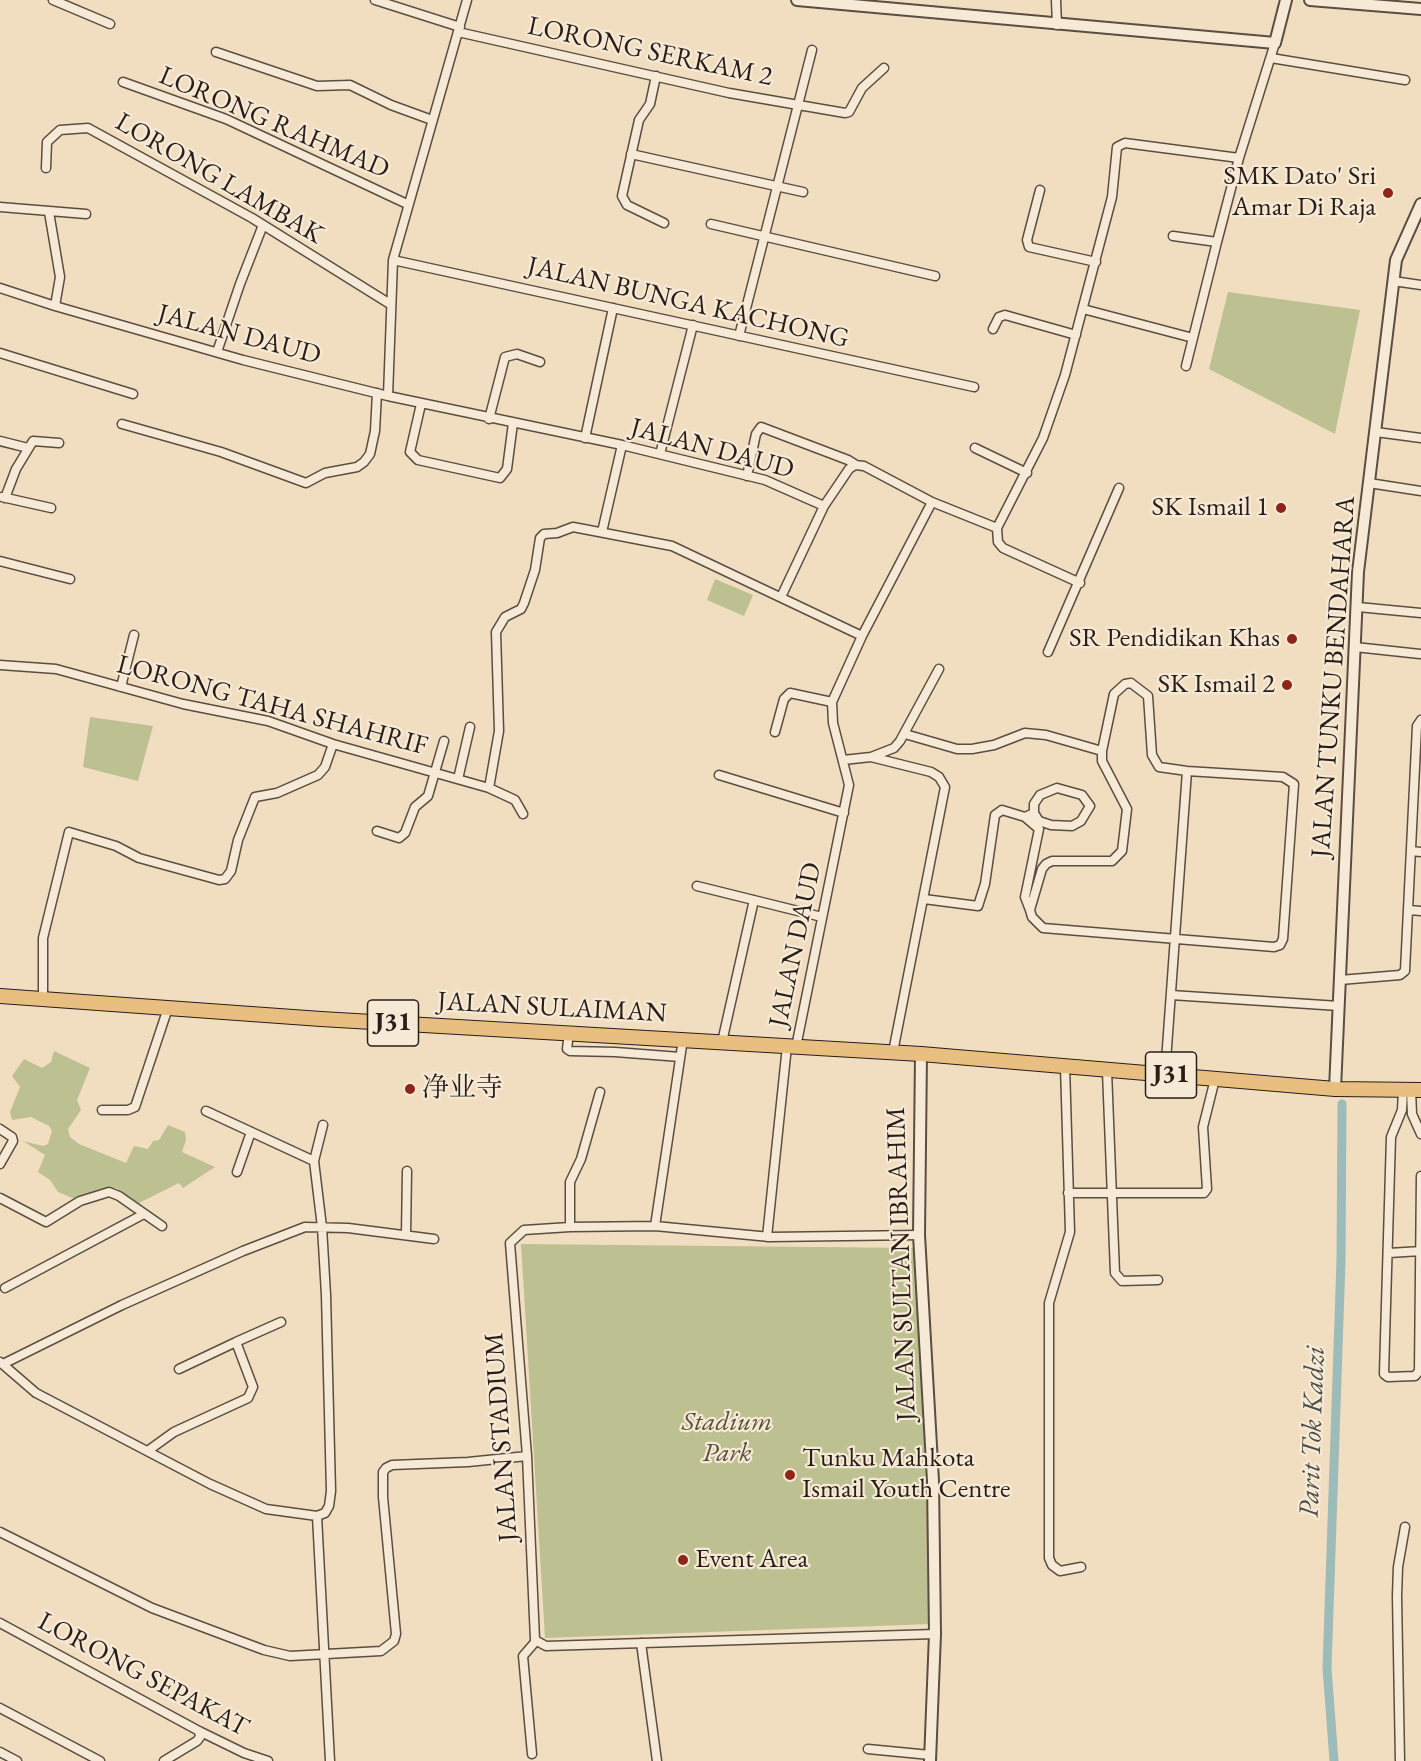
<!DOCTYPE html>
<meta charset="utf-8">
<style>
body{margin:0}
canvas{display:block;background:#f1dec0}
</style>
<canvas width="1421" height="1761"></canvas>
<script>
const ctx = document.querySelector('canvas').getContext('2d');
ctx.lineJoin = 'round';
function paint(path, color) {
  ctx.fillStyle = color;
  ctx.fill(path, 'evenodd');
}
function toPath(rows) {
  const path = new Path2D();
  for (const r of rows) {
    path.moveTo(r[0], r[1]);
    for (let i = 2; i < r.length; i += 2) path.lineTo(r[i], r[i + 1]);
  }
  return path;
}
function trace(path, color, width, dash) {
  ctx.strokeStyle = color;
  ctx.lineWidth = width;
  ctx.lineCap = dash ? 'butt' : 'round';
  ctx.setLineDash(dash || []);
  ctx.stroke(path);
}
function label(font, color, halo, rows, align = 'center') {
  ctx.font = font + ' "EB Garamond","Noto Serif SC",serif';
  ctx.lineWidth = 4.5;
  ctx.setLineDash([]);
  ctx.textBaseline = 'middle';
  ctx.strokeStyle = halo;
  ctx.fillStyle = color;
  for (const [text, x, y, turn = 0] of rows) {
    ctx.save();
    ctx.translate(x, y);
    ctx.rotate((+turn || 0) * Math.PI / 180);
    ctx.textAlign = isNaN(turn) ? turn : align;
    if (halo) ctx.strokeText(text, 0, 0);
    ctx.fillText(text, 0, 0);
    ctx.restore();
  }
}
paint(toPath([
 [1228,292,1360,310,1335,434,1209,369],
 [715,579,753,595,744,616,707,600],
 [90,717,153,726,138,781,83,767],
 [54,1051,90,1068,77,1100,81,1110,68,1129,70,1137,79,1144,126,1163,134,1146,148,1149,153,1141,159,1140,168,1125,185,1132,186,1140,182,1152,215,1167,183,1188,179,1183,137,1204,116,1188,105,1188,75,1199,58,1192,50,1180,38,1172,45,1155,23,1141,43,1146,48,1144,52,1131,49,1126,31,1117,12,1120,10,1112,20,1087,12,1076,24,1059,42,1068,51,1062],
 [521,1244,916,1248,932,1624,545,1638]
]), '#bdc090');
trace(toPath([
 [1334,1761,1327,1668,1341,1261,1342,1104]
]), '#9cbbb9', 9);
const minor = toPath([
 [53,0,110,24],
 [375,0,460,27],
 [1056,0,1057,25],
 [458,32,729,93,845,113,849,112,862,88,884,68],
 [216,52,317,86,350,85,391,105,432,120],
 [1271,58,1405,80],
 [656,76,650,104,639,120,622,196,627,205,664,223],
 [123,82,226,119,407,204],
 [631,154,803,192],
 [46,168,47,142,60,130,88,128,252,218,390,304],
 [1040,190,1027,240,1029,247,1096,262],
 [0,207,86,214],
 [49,212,60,277,55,306],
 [711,224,935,276],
 [1173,236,1217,242,1239,158,1275,43],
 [393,260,974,387],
 [1393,281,1421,285],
 [0,288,55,306,243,360,388,396,622,445,765,480,824,506],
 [1083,309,1193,338],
 [993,329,999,317,1005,315,1076,335],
 [739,336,812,50],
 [217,352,240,284,263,225],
 [0,353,133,394],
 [1186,366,1217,242],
 [388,396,393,260,467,0],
 [421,404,410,452,418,460,500,478,507,469,513,423],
 [489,419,505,357,517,354,540,362],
 [122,424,221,452,306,483,325,473,357,467,364,462,370,454,375,431,377,393],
 [1376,432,1421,438],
 [585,438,613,308],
 [0,441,28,448],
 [975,448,1027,473],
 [660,454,693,325],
 [747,476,756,434,761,427,848,460,856,465],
 [1369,483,1421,491],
 [2,497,51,508],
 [5,498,16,469,33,441,59,443],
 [932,502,997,528],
 [602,532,622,445],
 [0,561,70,579],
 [1080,583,1003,548,998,542,997,528,1043,438,1065,375,1112,197,1117,147,1125,143,1239,158],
 [781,597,824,506,849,469,855,465,864,466,932,502,862,636,832,702,833,723,849,785,796,1047],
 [1358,607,1421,613],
 [1355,647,1420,654],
 [1048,652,1119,488],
 [0,665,56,669,183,704,268,721,333,744,489,788,515,800,523,814],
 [1131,683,1148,696,1152,755,1159,767,1187,771,1283,777,1294,784,1283,939,1280,945,1274,947,1043,928,1032,917,1030,910,1042,869,1046,864,1052,861,1112,861,1122,851,1127,809,1102,761,1102,751,1114,694,1125,684,1131,683],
 [121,687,134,635],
 [775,732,784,699,790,693,832,702],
 [905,734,957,749,972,749,994,745,1025,733,1046,735,1102,751],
 [871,757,931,772,939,777,945,787,893,1052],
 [843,760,871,757,894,748,900,741,939,669],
 [719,775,844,813],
 [458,779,470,727],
 [489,788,499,731,496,632,505,617,521,609,524,603,535,570,540,538,544,534,557,533,573,527,672,546,862,636],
 [1025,817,1034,813,1034,804,1040,795,1057,788,1082,795,1090,806,1081,821,1072,826,1051,825,1039,821,1034,813],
 [377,831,399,838,405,833,415,807,428,796,444,741],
 [1411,851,1421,852],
 [697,886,822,917],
 [924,899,978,906,985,884,995,815,1002,810,1025,817,1039,829,1025,897,1030,910],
 [1409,910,1421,911],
 [1340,980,1400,975,1405,971,1417,726,1421,720],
 [1171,995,1339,1006],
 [43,999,43,938,69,832,116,846,139,858,219,880,225,879,231,871,238,840,255,797,277,793,318,775,325,767,333,744],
 [569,1033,567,1049,570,1051,615,1052,680,1057],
 [722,1042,754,900],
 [1065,1066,1070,1232,1049,1303,1049,1558,1052,1565,1060,1571,1081,1567],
 [1107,1071,1115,1273,1122,1281,1158,1280],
 [1165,1075,1187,771],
 [1403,1090,1402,1110,1391,1137,1385,1338,1384,1374,1388,1377,1415,1376,1419,1371,1421,1176],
 [1411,1090,1412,1114,1421,1134],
 [102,1110,128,1110,135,1107,168,1008],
 [206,1111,314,1161],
 [0,1129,12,1137,13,1141,0,1164],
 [237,1172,251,1132],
 [1068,1193,1204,1193,1207,1189,1203,1127,1215,1079],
 [0,1198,46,1222,80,1201,109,1192,119,1196,162,1226],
 [655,1226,683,1039],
 [570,1227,570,1182,581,1159,600,1092],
 [406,1235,407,1171],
 [919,1235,770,1237,655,1226,570,1227,524,1230,510,1243,527,1456,535,1640,546,1646,935,1634],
 [767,1237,787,1046],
 [1389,1253,1421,1251],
 [5,1288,142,1215],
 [0,1362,36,1393,210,1484,266,1509,317,1516,330,1761],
 [3,1364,122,1305,243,1251,305,1227,348,1228,434,1239],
 [179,1369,236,1342],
 [149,1450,174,1432,248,1398,253,1387,236,1342,281,1322],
 [317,1516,325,1513,329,1506,331,1491,326,1295,322,1227,314,1161,323,1125],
 [0,1532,152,1608,264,1650,290,1656,381,1651,394,1641,396,1634,383,1497,383,1472,386,1468,392,1465,468,1462,527,1456],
 [0,1623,199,1731,244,1753,268,1761],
 [641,1643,657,1761],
 [0,1708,100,1761],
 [868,1749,930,1755],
 [0,1752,17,1761],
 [532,1754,523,1656,536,1641],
 [164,1761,197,1741,200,1737,199,1731],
 [1400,1761,1397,1596,1398,1567,1405,1527]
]);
const tertiary = toPath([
 [797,0,1275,43,1286,0],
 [1310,0,1421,9],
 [921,1054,919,1235,933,1481,935,1634,930,1761],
 [1335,1089,1358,572,1396,260,1421,204]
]);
const primary = toPath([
 [0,996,321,1019,921,1054,1335,1089,1421,1090]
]);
trace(minor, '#5b4d42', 11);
trace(tertiary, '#5b4d42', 14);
trace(primary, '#291d18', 16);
trace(minor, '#f6ead6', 8);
trace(tertiary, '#f6ead6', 10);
trace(primary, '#e8bf80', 14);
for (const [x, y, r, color] of [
 [1388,193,6,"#8f2418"],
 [1281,508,6,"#8f2418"],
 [1292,639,6,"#8f2418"],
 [1287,685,6,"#8f2418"],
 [410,1089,6,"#8f2418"],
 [790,1475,6,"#8f2418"],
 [683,1560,6,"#8f2418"]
]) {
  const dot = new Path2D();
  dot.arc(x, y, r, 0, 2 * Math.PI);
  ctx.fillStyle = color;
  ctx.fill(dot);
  trace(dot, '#f6ead6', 2);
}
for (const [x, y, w] of [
 [393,1023,51],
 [1171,1075,51]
]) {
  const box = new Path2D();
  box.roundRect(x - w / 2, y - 23, w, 46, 4.5);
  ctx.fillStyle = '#f6ead6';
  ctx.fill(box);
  trace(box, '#291d18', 1.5);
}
label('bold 26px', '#291d18', null, [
 ["J31",393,1023],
 ["J31",1171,1075]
]);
label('27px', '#291d18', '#f6ead6', [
 ["LORONG SERKAM 2",650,52,12],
 ["LORONG RAHMAD",274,123,23],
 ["LORONG LAMBAK",219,179,30],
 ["JALAN BUNGA KACHONG",688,303,13],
 ["JALAN DAUD",239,335,15],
 ["JALAN DAUD",712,449,15],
 ["JALAN TUNKU BENDAHARA",1334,677,-86],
 ["LORONG TAHA SHAHRIF",272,706,15],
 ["JALAN DAUD",796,945,-78],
 ["JALAN SULAIMAN",552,1008,3],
 ["JALAN SULTAN IBRAHIM",902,1264,-92],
 ["JALAN STADIUM",502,1437,-94],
 ["LORONG SEPAKAT",143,1675,28]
]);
label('27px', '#291d18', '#f6ead6', [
 ["SMK Dato' Sri",1376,177],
 ["Amar Di Raja",1376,208],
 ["SK Ismail 1",1269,508],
 ["SR Pendidikan Khas",1280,639],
 ["SK Ismail 2",1275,685],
 ["净业寺",422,1089,"left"],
 ["Tunku Mahkota",802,1459,"left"],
 ["Ismail Youth Centre",802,1490,"left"],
 ["Event Area",695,1560,"left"]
], 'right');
label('italic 27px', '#554e3c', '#f6ead6', [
 ["Stadium",727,1423],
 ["Park",727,1454]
]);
label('italic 28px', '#4c4c48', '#f6ead6', [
 ["Parit Tok Kadzi",1313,1432,-88]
]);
</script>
